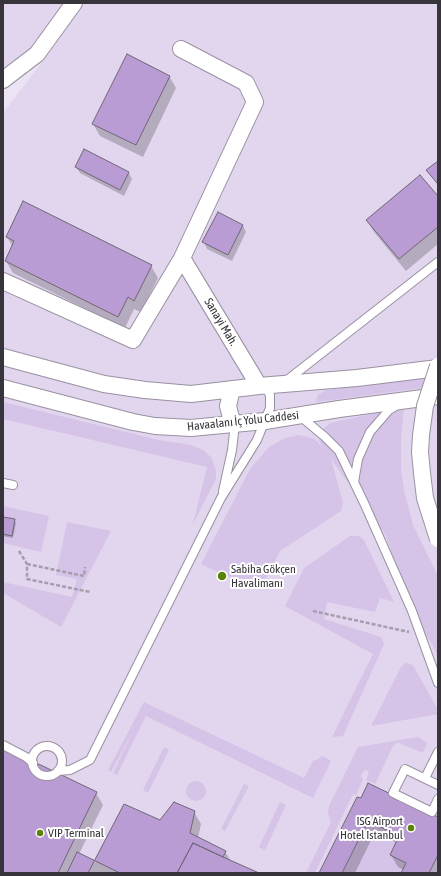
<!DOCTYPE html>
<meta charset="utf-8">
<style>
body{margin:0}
#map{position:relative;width:441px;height:876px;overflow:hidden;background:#ece3f5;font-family:"Asap Condensed",sans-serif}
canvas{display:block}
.frame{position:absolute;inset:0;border:4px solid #37343b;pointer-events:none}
</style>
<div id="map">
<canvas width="441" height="876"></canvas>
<div class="frame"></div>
</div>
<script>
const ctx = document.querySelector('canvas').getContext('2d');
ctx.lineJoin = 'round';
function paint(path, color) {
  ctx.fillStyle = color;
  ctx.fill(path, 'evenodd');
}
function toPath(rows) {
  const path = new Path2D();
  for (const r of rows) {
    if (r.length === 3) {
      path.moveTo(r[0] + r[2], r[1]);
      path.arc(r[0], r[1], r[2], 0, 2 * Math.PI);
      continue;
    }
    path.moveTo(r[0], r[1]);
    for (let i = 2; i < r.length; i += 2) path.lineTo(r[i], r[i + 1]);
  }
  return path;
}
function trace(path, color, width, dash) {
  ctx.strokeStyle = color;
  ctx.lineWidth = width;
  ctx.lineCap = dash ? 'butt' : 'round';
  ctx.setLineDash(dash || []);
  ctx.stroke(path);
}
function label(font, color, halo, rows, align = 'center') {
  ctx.font = font + ' "Asap Condensed",sans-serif';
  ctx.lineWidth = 4;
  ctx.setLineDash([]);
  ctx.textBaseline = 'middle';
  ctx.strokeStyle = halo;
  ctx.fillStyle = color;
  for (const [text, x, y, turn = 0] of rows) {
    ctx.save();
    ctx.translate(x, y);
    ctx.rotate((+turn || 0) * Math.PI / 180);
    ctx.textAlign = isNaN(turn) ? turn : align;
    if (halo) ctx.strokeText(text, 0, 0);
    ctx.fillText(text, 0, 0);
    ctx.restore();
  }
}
paint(toPath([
 [3,3,438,3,438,873,3,873,3,113,52,49,3,89]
]), '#e2d6ee');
paint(toPath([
 [438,376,438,386,316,402,317,398,319,394,327,390],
 [3,402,159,440,191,445,203,450,212,458,216,471,216,479,193,524,207,467,3,419],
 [404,407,401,438,401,471,404,490,413,525,438,576,438,657,432,644,417,623,385,534,331,459,343,503,341,511,280,551,262,586,254,589,201,564,250,469,269,447,285,438,299,435,315,439,323,448,319,441,322,430,330,423],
 [3,506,49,516,41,552,3,543],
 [67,522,111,531,61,627,3,593,3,582,72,597,77,579,56,575],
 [350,536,359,536,364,540,394,602,380,598,375,612,327,602,324,619,381,637,384,644,343,736,332,737,373,654,285,606,304,568],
 [406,663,413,665,438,710,438,714,371,726,401,667],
 [144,702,304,778,313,761,320,758,321,756,325,757,331,761,313,798,146,716,117,775,113,773,132,733,111,772,108,770],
 [418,737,427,743,424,751,421,752,418,751,397,742,393,746,375,784,366,780,369,773,368,771,365,770,362,773,361,777,363,779,356,795,353,794,315,873,306,873,331,822,328,813,329,806,358,747],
 [164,747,169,750,148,793,143,790],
 [196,791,10],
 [244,784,249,786,225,831,221,829],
 [280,802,286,805,265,850,259,847],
 [368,821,399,836,406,863,401,873,342,873]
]), '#d6c3e8');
paint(toPath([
 [169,76,176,88,143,157,100,136,93,124],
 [85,150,129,173,132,179,124,196,80,173,76,167],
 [438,162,438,186,428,170],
 [438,198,438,244,406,271,374,232,367,220],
 [218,214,243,226,246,232,232,261,207,249,204,242],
 [7,237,151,266,158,278,141,312,134,309,125,328,13,273,6,261,13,247],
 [3,518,14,520,16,523,13,538,3,536],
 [96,793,103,805,79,854,95,862,160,821,194,812,201,824,198,838,225,852,231,861,256,873,3,873],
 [357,798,438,818,438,873,402,873,404,870,398,867,391,855,397,843,375,832,355,873,320,873]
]), '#0003');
const building = toPath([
 [127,54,170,76,136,145,92,124,127,54],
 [84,149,129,172,120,190,75,167,84,149],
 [438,161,438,184,426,170,438,161],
 [420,175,438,196,438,227,399,259,366,220,420,175],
 [23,201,152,265,134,301,128,297,118,317,5,261,14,241,6,237,23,201],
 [218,212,243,225,228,255,202,242,218,212],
 [3,517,15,519,12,536,3,534,3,517],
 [3,747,97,792,58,873,3,873,3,747],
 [368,783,438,817,438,855,429,873,401,873,406,863,390,855,399,836,368,821,342,873,319,873,357,797,361,798,368,783],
 [174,802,195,811,190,833,226,851,223,857,193,843,177,873,88,873,124,804,160,820,174,802],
 [193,843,223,857,259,873,177,873,193,843],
 [77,852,120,873,67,873,77,852]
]);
paint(building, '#ba9cd5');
trace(building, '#6f6776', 1);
const lane = toPath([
 [286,381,438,262],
 [300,416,325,437,339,451,365,505,412,611,438,683],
 [354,482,358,459,370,432,389,410,397,405],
 [3,483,13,485],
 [223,491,232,450,235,424],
 [3,745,26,757,33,763],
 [47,761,15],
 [58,771,70,770,90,760,221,498,257,440,270,408,270,395,265,386],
 [425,778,438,752],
 [438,785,405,769,393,793,432,812,438,799]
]);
const street = toPath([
 [3,80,37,54,74,3],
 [182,258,259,386],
 [3,281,133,340,182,258,255,102,246,83,181,49],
 [3,357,104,384,145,390,191,394,259,386,357,378,438,368],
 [3,388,133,422,155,426,191,428,265,421,339,409,438,396],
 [232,389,228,406,231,418,235,424]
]);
trace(lane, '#9991a1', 10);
trace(street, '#9991a1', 18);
trace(toPath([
 [19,551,27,564,27,579,90,592],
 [27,564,84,576,85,567],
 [313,611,409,632]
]), '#a49eac', 2.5, [4, 2]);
trace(lane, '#fff', 8);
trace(street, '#fff', 16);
const streetBridge = toPath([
 [438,366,425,406,421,435,420,452,422,473,425,498,438,539]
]);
trace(streetBridge, '#9991a1', 18, []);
trace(streetBridge, '#fff', 16);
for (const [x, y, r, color] of [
 [222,576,5,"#5b8306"],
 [411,828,4,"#5b8306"],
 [40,833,4,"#5b8306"]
]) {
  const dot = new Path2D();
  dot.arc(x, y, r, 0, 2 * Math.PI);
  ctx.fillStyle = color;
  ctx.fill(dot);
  trace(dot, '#fff', 1.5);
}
label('12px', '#37343b', '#fff', [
 ["Sanayi Mah.",221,322,59],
 ["Havaalanı İç Yolu Caddesi",243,421,-6]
]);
label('12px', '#37343b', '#fff', [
 ["Sabiha Gökçen",231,569],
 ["Havalimanı",231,583],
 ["ISG Airport",403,821,"right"],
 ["Hotel Istanbul",403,835,"right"],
 ["VIP Terminal",48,833]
], 'left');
</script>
